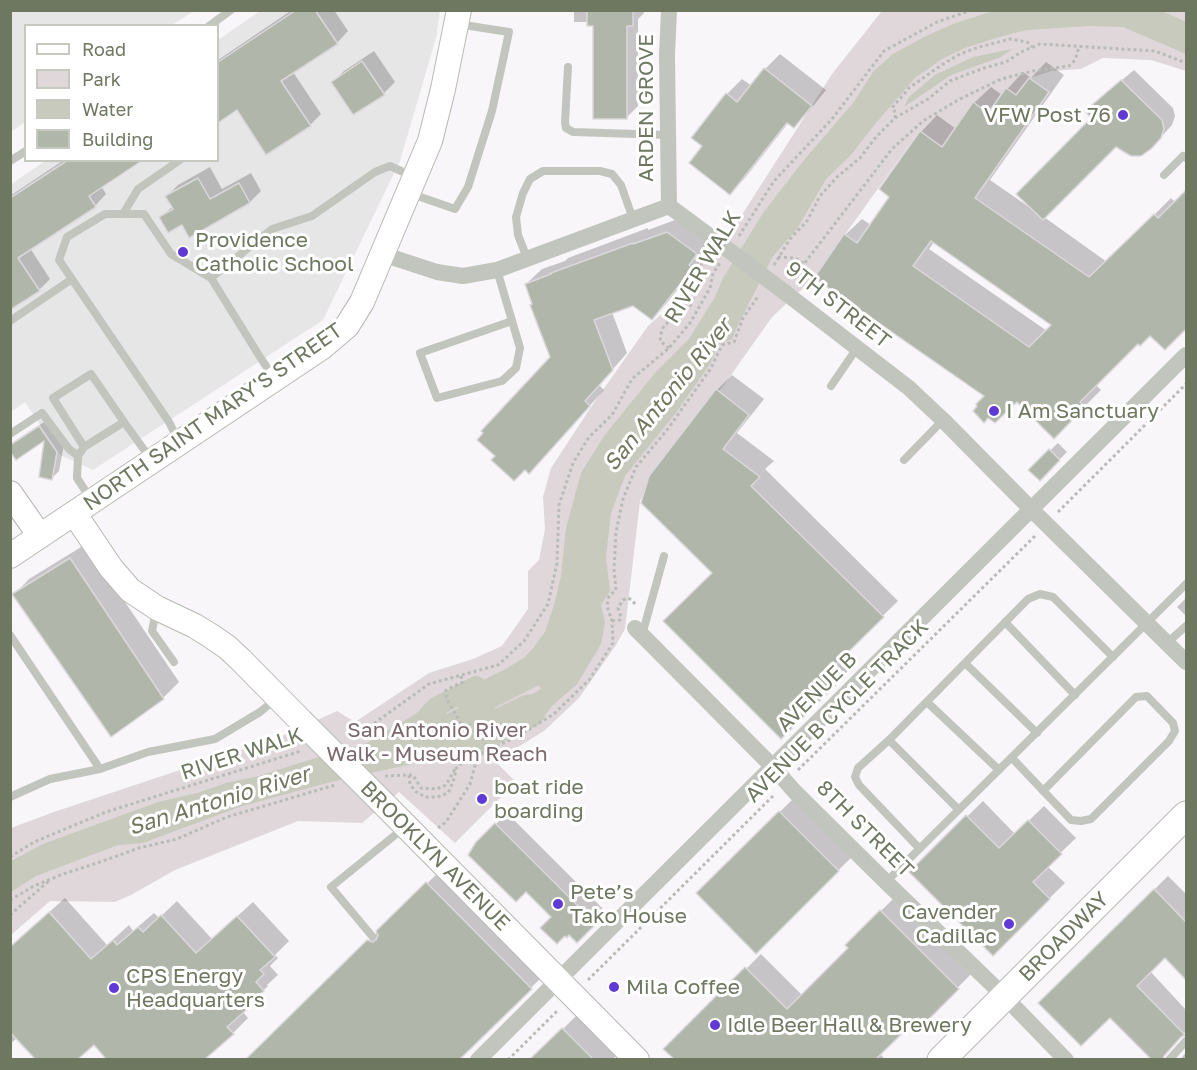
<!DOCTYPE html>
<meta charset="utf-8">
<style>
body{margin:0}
#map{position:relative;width:1197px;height:1070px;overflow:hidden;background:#f8f6f8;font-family:"Golos Text",sans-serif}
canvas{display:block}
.frame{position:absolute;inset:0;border:12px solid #6e7861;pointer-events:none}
.legend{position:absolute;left:24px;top:24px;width:195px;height:138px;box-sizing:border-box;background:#fff;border:2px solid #c5c9c0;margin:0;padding:8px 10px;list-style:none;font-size:18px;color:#6e7861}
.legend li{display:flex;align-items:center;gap:12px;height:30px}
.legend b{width:30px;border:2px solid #c5c9c0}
</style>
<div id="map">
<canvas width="1197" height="1070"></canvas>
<div class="frame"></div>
<ul class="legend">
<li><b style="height:8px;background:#fff"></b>Road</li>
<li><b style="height:16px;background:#dfd7da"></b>Park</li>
<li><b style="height:16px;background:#c7cabd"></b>Water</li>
<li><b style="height:16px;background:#b1b6aa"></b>Building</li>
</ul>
</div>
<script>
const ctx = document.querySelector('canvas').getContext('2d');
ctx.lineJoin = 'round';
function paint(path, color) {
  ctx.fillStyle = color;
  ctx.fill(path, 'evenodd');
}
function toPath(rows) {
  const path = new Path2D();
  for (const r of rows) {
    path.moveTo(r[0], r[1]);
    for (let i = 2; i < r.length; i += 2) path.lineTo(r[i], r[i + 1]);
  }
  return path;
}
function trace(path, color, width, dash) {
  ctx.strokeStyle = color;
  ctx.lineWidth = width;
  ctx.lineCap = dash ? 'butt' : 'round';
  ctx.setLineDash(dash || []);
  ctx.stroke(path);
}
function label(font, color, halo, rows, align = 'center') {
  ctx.font = font + ' "Golos Text",sans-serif';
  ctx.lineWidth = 6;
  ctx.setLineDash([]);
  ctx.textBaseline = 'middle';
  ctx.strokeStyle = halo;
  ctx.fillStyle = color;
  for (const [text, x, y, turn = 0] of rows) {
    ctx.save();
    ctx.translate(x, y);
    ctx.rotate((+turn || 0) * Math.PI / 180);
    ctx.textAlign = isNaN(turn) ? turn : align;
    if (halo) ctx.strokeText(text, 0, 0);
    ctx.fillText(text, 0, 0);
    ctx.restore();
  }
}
paint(toPath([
 [11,11,194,11,172,25,26,26,25,122,11,132],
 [260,11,440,11,436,38,400,161,323,320,93,470,60,455,25,402,11,412,10,185,45,161,218,160,218,40]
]), '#e7e6e6');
paint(toPath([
 [882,11,1186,11,1186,71,1151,60,1103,58,1081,69,1052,71,1029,78,1016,95,1006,88,988,113,973,103,942,147,919,131,814,278,772,317,724,385,653,473,640,501,625,629,616,645,579,698,544,731,495,761,516,782,455,843,399,792,362,823,298,821,175,870,131,895,115,902,50,901,11,935,11,828,54,812,282,736,337,711,355,722,429,673,473,659,502,646,528,609,528,571,539,560,545,529,543,497,551,468,593,404,648,326,677,300,699,260,736,224,832,74]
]), '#dfd7da');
paint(toPath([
 [993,11,1162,11,1186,22,1186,54,1123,27,1089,26,1027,30,999,37,965,48,942,59,915,78,875,124,850,156,826,179,797,229,773,256,738,325,732,339,719,344,710,364,675,414,625,476,611,513,606,557,610,591,601,605,605,622,601,644,577,684,552,706,546,714,518,730,493,739,485,721,541,689,539,685,465,723,452,695,506,669,525,657,534,647,545,632,554,605,561,576,566,528,581,473,604,436,655,373,689,339,715,297,723,278,763,213,804,160,853,103,873,72,893,54,924,37,953,24],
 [1012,49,1001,57,951,75,904,107,909,97,935,75,973,57],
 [439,700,458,732,471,729,483,748,331,782,242,806,143,843,118,845,36,876,11,892,11,861,43,844,158,802,197,793,226,783,259,776,303,762,367,743]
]), '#c7cabd');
paint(toPath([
 [292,10,334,10,348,31,337,43,293,72,321,114,310,125,237,108,218,121,218,60],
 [574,10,644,10,644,13,638,19,638,106,627,117,594,24,589,22,574,22],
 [374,51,395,82,384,93,333,82,344,71],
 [780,54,826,90,809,111,794,126,789,122,745,178,730,193,704,146,727,94,742,79,752,86,765,69],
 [1046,62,1064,75,990,180,1029,207,1093,118,1098,100,1134,70,1173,108,1175,116,1172,125,1151,148,1116,145,1044,217,1107,262,1171,198,1176,203,1186,192,1186,327,1165,348,1150,334,1138,342,1095,384,1101,390,1054,437,1017,400,988,416,986,396,845,235,862,219,871,225,892,196,921,132,937,115,956,129,974,103,991,87,1002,95,1023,72,1031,78],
 [934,242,1053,325,1047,331,929,249],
 [64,160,140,160,101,186,106,194,95,206,30,248,50,279,39,290,10,304,10,196],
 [210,167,222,189,251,173,261,191,250,202,190,236,183,223,161,217,173,206,167,196,178,185],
 [683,217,711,239,703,249,707,252,667,303,652,318,634,304,612,312,627,353,599,385,604,390,544,456,551,358,526,284,542,269,565,261,568,258,648,228,648,230],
 [732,375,764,399,737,433,774,461,765,469,898,601,848,650,859,660,781,737,714,573,717,390],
 [47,420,64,445,59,471,52,478,46,438,10,447,17,440],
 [1058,443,1067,452,1040,479,1030,470],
 [86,544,179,682,163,698,111,735,14,595,29,579],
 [1186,598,1186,616,1177,607],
 [795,797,854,855,756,951,698,893],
 [983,801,1015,834,1044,806,1076,838,1047,866,1065,883,993,954,911,872],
 [507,813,606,912,577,940,477,843],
 [450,861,553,966,458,1060,247,1060],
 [1168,876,1186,894,1186,978,1165,956,1150,971,1186,1010,1186,1031,1167,1051,1110,1016,1040,1003],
 [895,897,972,973,924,1022,918,1016,880,1054,886,1060,676,1060,666,1049,761,954,802,995,850,948,847,945],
 [65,898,107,945,129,925,133,931,154,913,159,918,177,901,212,939,253,902,289,941,275,955,278,958,270,966,278,975,267,985,268,986,242,1011,248,1018,233,1033,205,1044,188,1060,108,1060,94,1043,76,1060,37,1060,17,1038,10,1044,10,947],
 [578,1014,618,1054,612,1060,532,1060],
 [1186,1052,1186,1060,1180,1060]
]), '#0003');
trace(toPath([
 [423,721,436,707,476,686],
 [429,735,485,705]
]), '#c7cabd', 20);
trace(toPath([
 [433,747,477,738,489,730,529,711]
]), '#c7cabd', 33);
const building = toPath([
 [296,10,315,10,338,44,281,81,311,126,266,155,237,110,218,123,218,62,296,10],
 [587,10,633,10,633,26,627,26,627,119,593,119,593,26,587,26,587,10],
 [362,61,385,95,353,115,331,82,362,61],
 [764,68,812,106,794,128,787,123,730,195,689,163,702,146,691,138,726,93,737,102,764,68],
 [1029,78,1049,92,975,198,1089,277,1154,214,1158,218,1186,190,1186,329,1165,350,1150,336,1140,346,1138,344,1080,402,1085,407,1054,439,1017,402,995,423,988,418,984,423,973,411,977,406,976,404,984,396,814,278,844,234,857,243,889,197,879,189,920,131,942,147,973,102,988,113,1006,88,1016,95,1029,78],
 [931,241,1051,325,1029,347,913,266,931,241],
 [1121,80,1162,120,1164,129,1161,138,1151,149,1141,156,1131,156,1116,147,1043,220,1016,194,1091,118,1085,111,1121,80],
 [68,160,143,160,89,196,96,207,18,258,40,291,10,310,10,198,68,160],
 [198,178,210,199,239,183,250,203,189,238,182,225,168,233,159,217,173,209,165,196,198,178],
 [667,232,697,254,689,265,693,268,652,320,633,306,594,320,613,370,585,401,590,406,529,474,525,470,514,481,491,460,495,456,477,440,483,433,481,431,550,357,530,305,532,304,525,284,551,274,551,273,633,243,633,244,667,232],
 [716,389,749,415,723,449,760,477,751,486,884,617,834,666,845,676,781,739,663,621,712,573,641,503,649,476,716,389],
 [39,426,57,452,52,480,39,477,44,441,16,460,10,452,10,445,39,426],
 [1049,449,1060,460,1040,481,1028,470,1049,449],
 [70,558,164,699,111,737,12,594,70,558],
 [779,811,839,871,756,954,696,893,779,811],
 [966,815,999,848,1028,820,1062,854,1033,882,1050,899,993,956,909,872,966,815],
 [495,823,596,924,577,943,569,935,567,938,565,936,557,944,540,928,551,917,526,892,516,902,468,855,476,842,495,823],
 [426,882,532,989,460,1059,246,1059,367,940,373,942,376,940,378,935,376,931,426,882],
 [1154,889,1186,922,1186,980,1165,958,1137,986,1185,1035,1181,1037,1164,1056,1163,1059,1151,1059,1110,1018,1081,1046,1038,1003,1154,889],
 [880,910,959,989,924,1024,918,1018,876,1059,674,1059,663,1049,745,967,787,1009,848,948,845,945,880,910],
 [49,912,91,959,113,940,117,945,138,927,143,932,161,915,196,953,237,916,275,957,260,970,264,974,256,982,264,991,252,1001,254,1003,227,1027,234,1034,205,1059,106,1059,94,1045,78,1059,35,1059,10,1032,10,947,49,912],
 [562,1028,593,1059,530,1059,562,1028]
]);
paint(building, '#b1b6aa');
trace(building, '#dad8da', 1.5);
const secondary = toPath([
 [10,493,40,536],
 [74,513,111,568,130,590,157,608,195,626,211,636,227,647,241,660,301,721],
 [10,556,321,348,347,326,362,302,430,141,443,89,459,10],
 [385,805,637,1060]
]);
const primary = toPath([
 [941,1060,1186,815]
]);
trace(secondary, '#b5bab0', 26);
trace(primary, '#b6bab1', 29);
trace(toPath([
 [895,118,896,113,892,108,909,88,940,66,960,54,979,47,1010,39,1027,42,1032,47],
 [739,236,774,181,832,119,884,51,937,22,972,10],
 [778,257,795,258,804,264],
 [774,265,790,239,807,221,820,196,837,177,860,158,876,137,895,118,928,99,950,81,984,68,1006,62,1021,52,1040,44,1155,51,1186,63],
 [794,277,892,149,923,121,958,100,1001,79,1033,71,1069,66,1075,60,1079,47],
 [669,348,660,341,661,334,664,325,683,313,690,306,695,294,698,270,705,258],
 [1058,512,1186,384],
 [612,621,620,620,621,617,618,608,623,600,628,598,632,600,635,604],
 [461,676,463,682,446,690,446,698,463,727,475,723,488,750],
 [347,736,365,730,429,684,498,665,524,641,548,604,557,563,559,505,573,463,589,437,612,415,632,379,669,348,690,323,710,288,713,273,720,263],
 [798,770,1035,536],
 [409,775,413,775,421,788,437,789,446,785,455,769],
 [385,776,409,775,410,784,415,791,425,797,437,797,448,793,453,782,457,766,516,737,554,714,589,680,613,643,612,621,607,606,609,596,616,590,614,569,616,532,623,499,636,467,667,430,711,368,722,345,734,342,743,318,759,295],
 [438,828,446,822,470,784,478,755],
 [10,857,34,842,106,812,301,751],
 [10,900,34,886,63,874,97,863,139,848,177,839,227,817,335,785],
 [10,915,50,880],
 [588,980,775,794],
 [508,1060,558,1010]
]), '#b9bcb6', 3, [3, 3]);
trace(toPath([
 [209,26,231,10],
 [568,67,565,122,566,128,573,132,668,135],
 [10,161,26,151],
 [1164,175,1183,156,1186,158],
 [409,193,455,209,468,187,492,111,509,32,457,24],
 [123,214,138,189,180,160],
 [527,258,518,235,516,217,523,193,530,179,543,171,600,171,612,174,621,185,633,219],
 [497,270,520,348,516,368,502,381,437,398,420,353,512,321],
 [211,278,272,229,312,216,375,172,390,166,412,176],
 [10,321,72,279],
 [831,386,857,348],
 [10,434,42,413,69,449,78,456],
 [179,442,169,422,59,260,67,237,105,214,144,214,171,254,211,278,260,357,274,378],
 [84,447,53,398,91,374,124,422],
 [904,460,943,420],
 [90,498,77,478,78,456,84,447,124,422,150,458],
 [156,611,152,631,174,662],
 [1005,622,1075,695],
 [10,635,100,769],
 [642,635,664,556],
 [1167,643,1186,626],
 [965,663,1037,733],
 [927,702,999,770],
 [889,740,958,809],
 [1012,758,1071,820,1081,821,1091,819,1169,741,1175,731,1173,723,1147,696,1136,697,1043,791],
 [10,797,50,779,100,769,148,752,215,739,260,712,277,698],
 [919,848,859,785,855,777,858,768,889,740,1028,599,1040,594,1053,597,1113,657],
 [886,882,1186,584],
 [372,936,331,887,405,827],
 [1169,1060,1186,1041]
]), '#c2c5bd', 8);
trace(toPath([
 [669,10,667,55,669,206],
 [669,206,719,243],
 [382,254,437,272,463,276,497,270,669,206],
 [787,294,909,388,943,420,1032,510,1186,662],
 [635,628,773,767,795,792,886,882,1004,996,1066,1060],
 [478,1060,1186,355]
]), '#c2c5bd', 16);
trace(secondary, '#fff', 24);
trace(primary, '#fff', 27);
const secondaryBridge = toPath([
 [301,721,385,805]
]);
trace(secondaryBridge, '#b5bab0', 26, []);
trace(toPath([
 [719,243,787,294]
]), '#c2c5bd', 16);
trace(secondaryBridge, '#fff', 24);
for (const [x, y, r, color] of [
 [1123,115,6,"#5f3ad4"],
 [183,252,6,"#5f3ad4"],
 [994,411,6,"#5f3ad4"],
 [482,799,6,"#5f3ad4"],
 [558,904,6,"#5f3ad4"],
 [1009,924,6,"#5f3ad4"],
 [614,987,6,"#5f3ad4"],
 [114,988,6,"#5f3ad4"],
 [715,1025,6,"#5f3ad4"]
]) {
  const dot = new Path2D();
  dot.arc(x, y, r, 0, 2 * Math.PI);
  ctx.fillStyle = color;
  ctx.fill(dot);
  trace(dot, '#fff', 2);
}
label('21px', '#6e7861', '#fff', [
 ["ARDEN GROVE",646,108,-90],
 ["RIVER WALK",703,267,-59],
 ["9TH STREET",838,305,38],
 ["NORTH SAINT MARY'S STREET",213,417,-35],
 ["AVENUE B",817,692,-45],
 ["AVENUE B CYCLE TRACK",837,711,-45],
 ["RIVER WALK",242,754,-18],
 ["8TH STREET",865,829,45],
 ["BROOKLYN AVENUE",435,856,45],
 ["BROADWAY",1064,937,-45]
]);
label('21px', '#6e7861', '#fff', [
 ["VFW Post 76",1111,115,"right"],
 ["Providence",195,240],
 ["Catholic School",195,264],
 ["I Am Sanctuary",1006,411],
 ["boat ride",494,787],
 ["boarding",494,811],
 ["Pete’s",570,892],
 ["Tako House",570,916],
 ["Cavender",997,912,"right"],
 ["Cadillac",997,936,"right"],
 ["CPS Energy",126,976],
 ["Headquarters",126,1000],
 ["Mila Coffee",626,987],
 ["Idle Beer Hall & Brewery",727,1025]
], 'left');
label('21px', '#7c686c', '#fff', [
 ["San Antonio River",437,730],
 ["Walk - Museum Reach",437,754]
]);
label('italic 22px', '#727860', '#fff', [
 ["San Antonio River",668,395,-51],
 ["San Antonio River",219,801,-17]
]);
</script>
